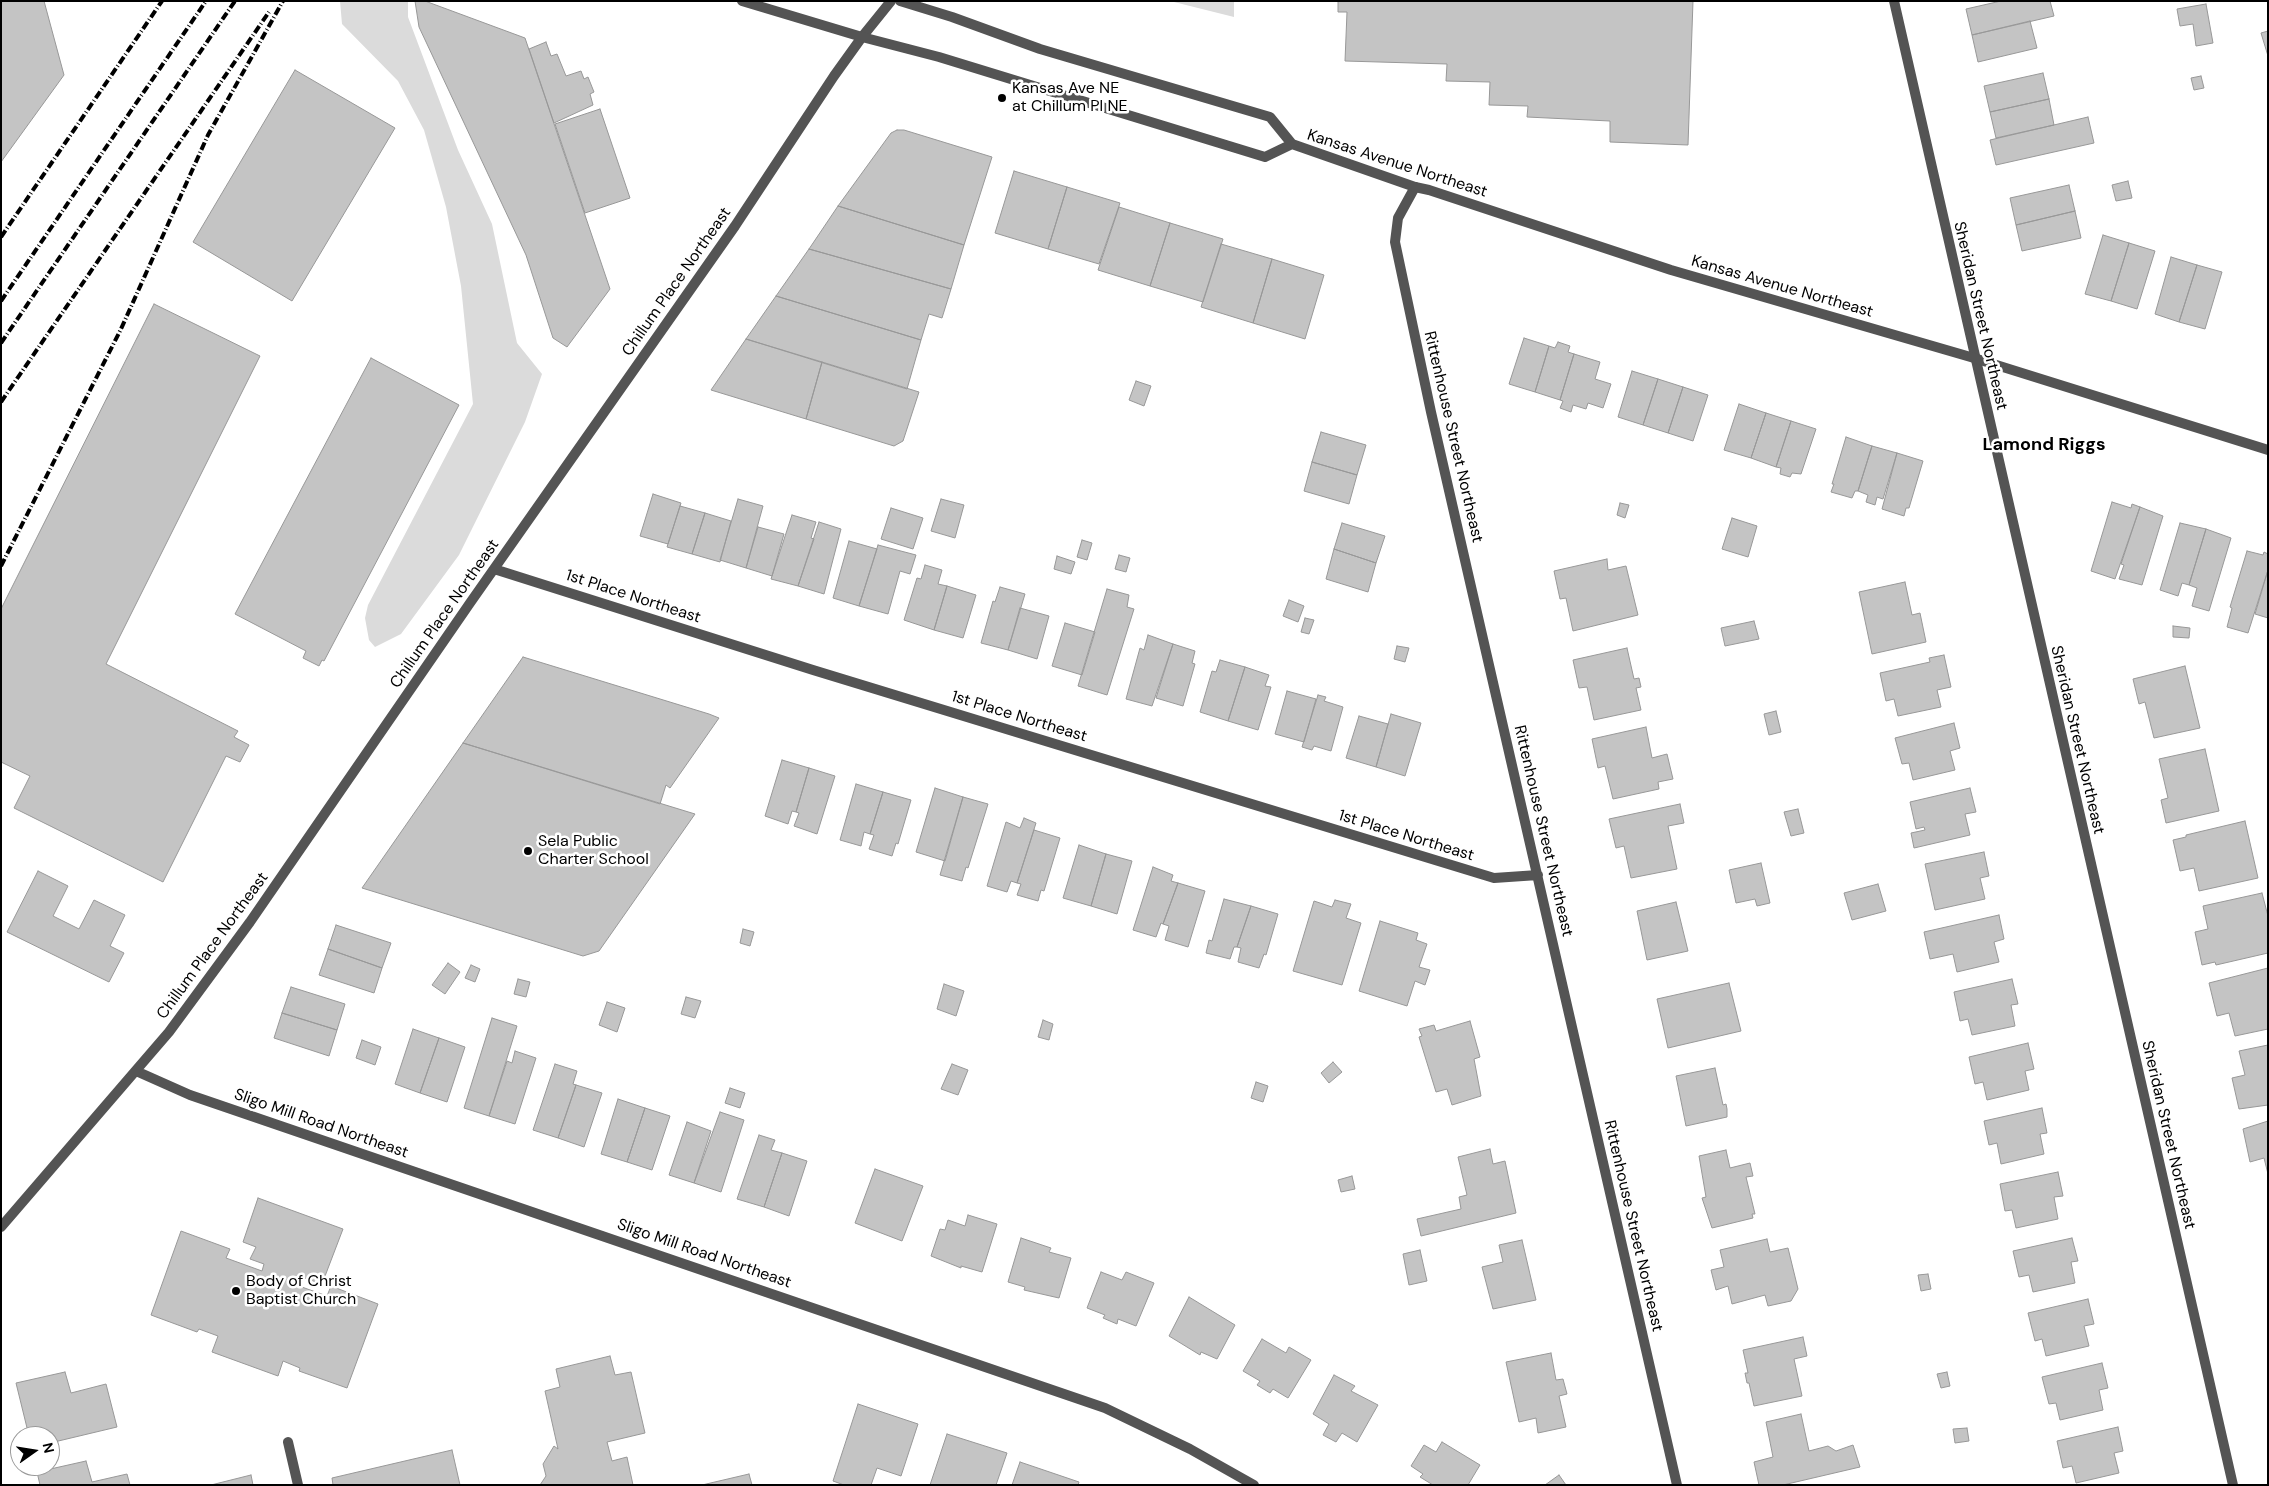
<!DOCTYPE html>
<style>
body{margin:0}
#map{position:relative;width:2269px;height:1486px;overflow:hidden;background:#fff;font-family:"DM Sans",sans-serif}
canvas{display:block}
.frame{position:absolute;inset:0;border:2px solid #000;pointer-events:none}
.north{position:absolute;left:10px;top:1426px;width:50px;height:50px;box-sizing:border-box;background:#fff;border:1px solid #999;border-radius:50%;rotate:77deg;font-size:14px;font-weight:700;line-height:20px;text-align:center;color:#000}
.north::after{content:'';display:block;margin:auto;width:18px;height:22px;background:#000;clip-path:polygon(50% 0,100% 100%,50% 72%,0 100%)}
</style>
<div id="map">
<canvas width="2269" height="1486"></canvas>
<div class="frame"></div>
<div class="north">N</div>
</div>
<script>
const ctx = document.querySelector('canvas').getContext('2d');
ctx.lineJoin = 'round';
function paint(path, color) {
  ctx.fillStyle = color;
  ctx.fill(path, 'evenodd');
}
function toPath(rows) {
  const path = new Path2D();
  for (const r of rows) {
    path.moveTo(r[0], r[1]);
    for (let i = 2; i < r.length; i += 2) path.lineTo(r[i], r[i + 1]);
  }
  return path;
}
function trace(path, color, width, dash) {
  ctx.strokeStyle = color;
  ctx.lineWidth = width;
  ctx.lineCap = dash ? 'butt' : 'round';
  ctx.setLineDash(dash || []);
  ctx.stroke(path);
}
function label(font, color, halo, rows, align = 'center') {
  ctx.font = font + ' "DM Sans",sans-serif';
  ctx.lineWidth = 5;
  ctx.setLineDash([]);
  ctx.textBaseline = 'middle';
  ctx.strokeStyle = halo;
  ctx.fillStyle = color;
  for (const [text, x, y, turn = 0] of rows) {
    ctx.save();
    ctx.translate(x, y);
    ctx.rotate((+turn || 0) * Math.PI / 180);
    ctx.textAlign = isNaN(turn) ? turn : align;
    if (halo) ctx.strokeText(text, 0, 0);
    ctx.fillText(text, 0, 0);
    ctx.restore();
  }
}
paint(toPath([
 [340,1,408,1,408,17,458,150,492,224,517,343,542,374,525,422,459,555,401,634,375,647,369,640,365,618,368,605,473,404,461,286,446,207,424,130,398,81,342,24],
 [1170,1,1234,1,1234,17]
]), '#dbdbdb');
const building = toPath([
 [1,1,44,1,64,75,1,162,1,1],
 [415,1,425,1,525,38,610,289,567,347,553,338,526,255,419,27,415,1],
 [1338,1,1693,1,1688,145,1610,142,1610,121,1527,117,1528,106,1489,105,1490,82,1446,81,1447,64,1345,61,1347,12,1338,12,1338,1],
 [2001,1,2050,1,2054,16,1972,35,1966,9,2001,1],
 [2206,4,2213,43,2196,46,2193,24,2180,26,2177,9,2206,4],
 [2030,21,2037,48,1978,62,1972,35,2030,21],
 [2268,31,2268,56,2261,33,2268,31],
 [546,42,551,56,557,54,566,76,581,71,584,79,588,77,594,92,590,94,593,105,554,123,529,49,546,42],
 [295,70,395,128,292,301,193,242,295,70],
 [2043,73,2049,99,1990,112,1984,86,2043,73],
 [2201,76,2204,88,2194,90,2191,78,2201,76],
 [2049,99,2054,125,1996,138,1990,112,2049,99],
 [600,109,630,198,585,213,555,124,600,109],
 [2088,117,2094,143,1996,165,1990,140,2088,117],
 [897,130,904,130,992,157,964,245,838,206,891,133,897,130],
 [1014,171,1067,187,1048,249,995,233,1014,171],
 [2128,181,2132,198,2116,201,2112,185,2128,181],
 [2069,185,2075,211,2016,225,2010,198,2069,185],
 [1067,187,1120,203,1099,264,1048,249,1067,187],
 [838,206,964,245,951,289,809,249,838,206],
 [1119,207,1170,223,1150,286,1098,270,1119,207],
 [2075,211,2081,238,2022,251,2016,225,2075,211],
 [1170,223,1223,239,1203,302,1150,286,1170,223],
 [2103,235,2129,243,2111,301,2085,294,2103,235],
 [2129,243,2155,251,2137,309,2111,301,2129,243],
 [1221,244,1272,259,1253,323,1201,307,1221,244],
 [809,249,951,289,942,318,929,314,921,340,776,296,809,249],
 [2171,257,2197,265,2179,322,2155,314,2171,257],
 [1272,259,1324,275,1305,339,1253,323,1272,259],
 [2197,265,2222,272,2205,329,2179,322,2197,265],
 [776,296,921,340,907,389,746,339,776,296],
 [154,304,260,356,106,664,238,731,234,737,249,745,240,762,226,756,163,882,14,808,30,776,1,762,1,609,154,304],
 [1524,338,1549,346,1535,392,1509,384,1524,338],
 [746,339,822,362,806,419,711,390,746,339],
 [1558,342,1570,346,1568,352,1574,354,1560,400,1535,392,1549,346,1555,348,1558,342],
 [1574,354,1600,362,1595,379,1611,384,1603,408,1588,403,1586,409,1573,405,1571,412,1560,408,1563,401,1560,400,1574,354],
 [371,358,459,405,324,661,322,660,319,666,303,658,306,651,235,614,371,358],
 [822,362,919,392,903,441,894,446,806,419,822,362],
 [1632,371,1658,379,1643,425,1618,417,1632,371],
 [1658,379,1683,387,1668,433,1643,425,1658,379],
 [1136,381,1151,386,1144,406,1129,400,1136,381],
 [1683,387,1708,395,1693,441,1668,433,1683,387],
 [1739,404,1766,413,1751,458,1724,450,1739,404],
 [1766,413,1791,421,1776,467,1751,458,1766,413],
 [1791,421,1816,429,1801,474,1792,473,1790,477,1780,474,1781,468,1776,467,1791,421],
 [1321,432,1366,445,1357,475,1312,462,1321,432],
 [1846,437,1872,446,1858,491,1855,491,1852,498,1831,492,1834,484,1832,484,1846,437],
 [1872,446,1897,453,1883,499,1877,497,1875,505,1866,502,1868,495,1858,491,1872,446],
 [1897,453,1923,461,1909,508,1906,508,1904,516,1882,509,1897,453],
 [1312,462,1357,475,1349,504,1304,491,1312,462],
 [653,494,681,503,668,544,640,536,653,494],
 [738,499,763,506,746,568,720,560,738,499],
 [941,499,964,505,955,538,931,531,941,499],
 [2112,502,2131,508,2132,504,2140,507,2115,579,2091,571,2112,502],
 [1620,503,1629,505,1625,518,1617,515,1620,503],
 [680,506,705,513,692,554,667,547,680,506],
 [2140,507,2163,516,2142,585,2119,579,2124,565,2121,564,2140,507],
 [891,508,923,518,913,549,881,539,891,508],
 [705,513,731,521,720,562,692,554,705,513],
 [792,515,816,522,811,538,814,539,798,586,771,579,792,515],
 [1732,518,1757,526,1748,557,1722,549,1732,518],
 [819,522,841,529,824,594,798,586,819,522],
 [1342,523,1385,536,1376,563,1334,549,1342,523],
 [2180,523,2206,529,2189,585,2182,583,2178,596,2160,590,2180,523],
 [758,527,784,534,772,576,746,568,758,527],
 [2206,529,2231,538,2209,611,2192,606,2197,588,2189,585,2206,529],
 [1082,540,1092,543,1087,560,1077,557,1082,540],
 [849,541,877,549,859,606,833,598,849,541],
 [878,545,916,555,910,574,900,571,888,614,859,606,878,545],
 [1334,549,1376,563,1368,592,1326,579,1334,549],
 [2247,551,2263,555,2264,552,2268,554,2268,570,2248,633,2227,627,2232,608,2230,607,2247,551],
 [1119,555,1130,558,1126,572,1115,569,1119,555],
 [1057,556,1075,562,1071,574,1054,569,1057,556],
 [1607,559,1608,570,1626,566,1638,615,1573,631,1566,598,1560,599,1554,571,1607,559],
 [925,565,942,570,938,584,947,586,934,630,904,620,917,578,921,579,925,565],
 [2268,570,2268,618,2255,614,2268,570],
 [1905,582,1912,615,1920,613,1926,642,1872,654,1859,592,1905,582],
 [947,586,976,595,963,638,934,630,947,586],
 [1000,587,1025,594,1008,650,981,643,993,601,995,602,1000,587],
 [1107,589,1129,595,1127,607,1134,609,1107,695,1078,686,1107,589],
 [1289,600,1304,606,1298,622,1283,616,1289,600],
 [1020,608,1049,616,1037,659,1008,650,1020,608],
 [1305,618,1314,620,1309,634,1301,632,1305,618],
 [1754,621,1759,639,1725,646,1721,628,1754,621],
 [1065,623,1095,632,1082,675,1052,666,1065,623],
 [2173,626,2190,628,2189,638,2173,637,2173,626],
 [1148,635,1173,644,1152,706,1126,699,1140,648,1144,650,1148,635],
 [1173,644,1195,651,1192,663,1195,664,1183,706,1156,698,1173,644],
 [1397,646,1409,648,1405,662,1394,659,1397,646],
 [1627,648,1634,679,1639,678,1641,687,1636,688,1641,710,1594,720,1587,687,1579,688,1573,660,1627,648],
 [1944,655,1951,687,1937,690,1941,707,1898,716,1894,699,1886,701,1880,673,1930,662,1929,658,1944,655],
 [523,657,709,714,719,718,670,788,666,785,660,804,463,743,523,657],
 [1220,660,1245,667,1228,721,1200,712,1212,671,1216,672,1220,660],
 [2185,666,2200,728,2154,738,2145,702,2139,704,2133,679,2185,666],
 [1245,667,1269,675,1265,686,1271,687,1258,730,1228,721,1245,667],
 [1287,691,1316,699,1304,742,1275,734,1287,691],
 [1318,695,1326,697,1324,701,1343,707,1331,751,1314,746,1312,750,1302,747,1318,695],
 [1776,711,1781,732,1769,735,1764,714,1776,711],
 [1391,714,1421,723,1405,776,1376,767,1391,714],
 [1359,716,1388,724,1376,767,1346,758,1359,716],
 [1954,723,1960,748,1950,751,1955,770,1913,780,1909,763,1902,764,1895,738,1954,723],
 [1646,727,1652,758,1667,754,1673,779,1658,782,1659,789,1613,799,1605,766,1598,768,1592,739,1646,727],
 [463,743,695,814,599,951,583,956,362,888,463,743],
 [2205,749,2219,811,2166,823,2161,800,2168,798,2159,759,2205,749],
 [782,760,809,768,796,812,792,811,788,824,765,816,782,760],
 [809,768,835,776,817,834,794,826,799,813,796,812,809,768],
 [856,784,883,792,870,834,864,832,861,846,840,840,856,784],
 [935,788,963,797,945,861,916,852,935,788],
 [1970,788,1976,812,1965,814,1970,835,1914,848,1911,833,1925,830,1924,827,1916,829,1910,802,1970,788],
 [883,792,911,800,898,844,896,843,892,856,869,849,874,835,870,834,883,792],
 [963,797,988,804,968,868,966,867,962,881,940,875,963,797],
 [1680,804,1684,823,1668,826,1677,869,1631,878,1624,846,1616,848,1609,819,1680,804],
 [1798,809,1804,833,1791,836,1784,812,1798,809],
 [1024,818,1036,823,1017,883,1011,881,1007,892,987,886,1006,822,1020,828,1024,818],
 [2245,821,2258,878,2199,891,2194,868,2180,871,2173,840,2186,837,2186,835,2245,821],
 [1034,830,1060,838,1044,891,1041,890,1038,901,1017,895,1021,884,1017,883,1034,830],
 [1079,845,1106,854,1091,906,1063,898,1079,845],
 [1984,852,1989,876,1980,878,1985,899,1935,910,1925,864,1984,852],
 [1106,854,1132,861,1117,914,1091,906,1106,854],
 [1761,863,1770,903,1757,906,1755,899,1736,903,1729,870,1761,863],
 [1153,867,1173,875,1171,881,1178,883,1163,924,1161,923,1156,937,1133,930,1153,867],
 [38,871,68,886,53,916,79,929,94,900,125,915,110,946,124,953,109,982,7,932,38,871],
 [1178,883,1205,891,1188,947,1165,940,1169,926,1163,924,1178,883],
 [1878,884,1886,911,1852,920,1844,893,1878,884],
 [2262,893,2268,916,2268,953,2216,965,2215,962,2202,965,2195,932,2208,929,2203,906,2262,893],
 [1224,899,1251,906,1237,947,1234,947,1230,959,1206,953,1209,940,1212,941,1224,899],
 [1335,900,1351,904,1346,918,1361,923,1342,985,1293,971,1314,901,1332,907,1335,900],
 [1676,902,1688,951,1647,960,1637,911,1676,902],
 [1251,906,1278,914,1266,955,1264,954,1259,968,1238,962,1241,948,1237,947,1251,906],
 [1999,915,2004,939,1994,942,1999,962,1957,972,1953,954,1930,959,1924,932,1999,915],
 [1380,921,1418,933,1416,940,1427,944,1419,967,1430,970,1425,985,1415,981,1407,1006,1359,991,1380,921],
 [336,925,391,943,382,968,328,949,336,925],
 [743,929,754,932,750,946,740,943,743,929],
 [328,949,382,968,374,993,319,975,328,949],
 [448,963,460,972,445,994,432,985,448,963],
 [471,965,480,969,475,982,465,978,471,965],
 [2268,968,2268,1029,2235,1036,2229,1013,2217,1016,2209,983,2268,968],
 [518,979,530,982,526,997,514,994,518,979],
 [2012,979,2018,1004,2011,1005,2015,1026,1972,1035,1968,1019,1960,1021,1954,992,2012,979],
 [1729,983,1741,1031,1668,1048,1657,999,1729,983],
 [944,984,964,991,956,1016,937,1009,944,984],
 [291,987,345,1004,337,1030,282,1013,291,987],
 [686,997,701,1001,695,1018,681,1014,686,997],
 [607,1002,625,1008,617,1032,599,1025,607,1002],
 [282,1013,337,1030,329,1056,274,1038,282,1013],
 [492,1018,517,1026,489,1116,464,1108,492,1018],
 [1043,1020,1053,1024,1049,1040,1038,1037,1043,1020],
 [1470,1021,1480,1057,1474,1059,1481,1096,1452,1105,1447,1089,1436,1092,1419,1037,1422,1036,1419,1029,1434,1025,1436,1031,1470,1021],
 [413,1029,439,1038,420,1093,395,1084,413,1029],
 [439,1038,465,1047,447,1102,420,1093,439,1038],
 [362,1040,381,1047,375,1065,356,1058,362,1040],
 [2028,1043,2034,1069,2025,1071,2029,1090,1987,1100,1983,1082,1975,1084,1969,1057,2028,1043],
 [2268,1045,2268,1105,2239,1109,2232,1078,2245,1075,2239,1051,2268,1045],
 [515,1051,536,1058,515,1124,489,1116,507,1061,512,1063,515,1051],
 [1333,1062,1342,1072,1329,1083,1321,1073,1333,1062],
 [555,1064,577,1071,573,1084,576,1085,558,1138,533,1130,555,1064],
 [952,1064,968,1070,958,1095,941,1089,952,1064],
 [1715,1068,1723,1105,1726,1104,1727,1109,1727,1117,1686,1126,1676,1076,1715,1068],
 [1256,1082,1268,1086,1263,1102,1251,1098,1256,1082],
 [576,1085,602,1093,584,1147,558,1138,576,1085],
 [730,1088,745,1093,740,1108,725,1103,730,1088],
 [618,1099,645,1108,627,1162,601,1154,618,1099],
 [645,1108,670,1116,652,1170,627,1162,645,1108],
 [2042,1108,2047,1133,2040,1134,2044,1154,2001,1164,1997,1143,1989,1145,1984,1121,2042,1108],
 [720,1112,744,1120,721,1192,694,1183,720,1112],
 [2268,1121,2268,1174,2264,1158,2250,1162,2243,1129,2268,1121],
 [687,1122,711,1131,694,1183,669,1175,687,1122],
 [759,1135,775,1140,771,1150,782,1153,764,1207,737,1199,759,1135],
 [1490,1149,1493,1164,1505,1161,1516,1213,1421,1236,1417,1219,1461,1209,1459,1197,1467,1195,1458,1157,1490,1149],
 [1726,1150,1730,1168,1750,1163,1753,1176,1746,1177,1755,1214,1752,1214,1753,1218,1712,1228,1702,1198,1706,1197,1699,1156,1726,1150],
 [782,1153,807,1161,789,1216,764,1207,782,1153],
 [875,1169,923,1186,902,1241,855,1223,875,1169],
 [2058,1172,2063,1196,2054,1197,2058,1219,2016,1228,2012,1210,2005,1211,2000,1184,2058,1172],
 [1352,1176,1355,1189,1341,1192,1338,1180,1352,1176],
 [258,1198,343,1229,322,1284,302,1277,299,1286,327,1296,331,1286,378,1304,347,1388,299,1371,300,1368,283,1361,278,1376,212,1352,218,1336,199,1329,197,1332,151,1315,181,1231,230,1249,226,1258,262,1271,264,1264,250,1259,256,1247,243,1242,258,1198],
 [968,1215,997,1224,982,1272,961,1266,961,1268,931,1256,940,1229,945,1230,948,1220,965,1226,968,1215],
 [1021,1238,1051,1248,1049,1252,1071,1258,1059,1298,1024,1290,1025,1287,1008,1282,1021,1238],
 [2072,1238,2078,1261,2071,1262,2075,1283,2033,1292,2029,1275,2019,1277,2013,1251,2072,1238],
 [1767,1239,1770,1252,1788,1248,1798,1289,1791,1301,1768,1306,1765,1295,1732,1304,1728,1286,1716,1290,1711,1270,1724,1267,1720,1250,1767,1239],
 [1522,1240,1536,1300,1493,1309,1482,1267,1503,1262,1499,1245,1522,1240],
 [1420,1250,1427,1281,1409,1285,1403,1254,1420,1250],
 [1101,1272,1122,1280,1126,1272,1154,1283,1136,1326,1118,1319,1117,1324,1103,1318,1105,1315,1087,1308,1101,1272],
 [1928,1274,1931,1289,1921,1291,1918,1275,1928,1274],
 [1189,1297,1235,1325,1217,1359,1201,1352,1200,1355,1169,1336,1189,1297],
 [2088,1299,2094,1324,2084,1326,2089,1346,2046,1356,2042,1339,2035,1341,2028,1313,2088,1299],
 [1803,1337,1807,1356,1794,1359,1802,1396,1754,1406,1749,1383,1747,1383,1745,1373,1748,1373,1743,1350,1803,1337],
 [1262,1339,1286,1353,1289,1347,1311,1360,1288,1398,1273,1389,1270,1393,1257,1385,1260,1381,1243,1371,1262,1339],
 [1551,1353,1556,1380,1563,1379,1567,1394,1559,1396,1566,1427,1538,1433,1536,1418,1519,1422,1506,1362,1551,1353],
 [610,1356,615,1375,631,1372,645,1433,607,1442,612,1461,627,1457,633,1485,540,1485,546,1476,543,1464,554,1446,558,1449,545,1391,560,1387,556,1369,610,1356],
 [2102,1363,2108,1388,2099,1390,2103,1410,2060,1420,2056,1403,2049,1404,2042,1377,2102,1363],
 [65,1372,71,1393,106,1384,117,1427,50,1443,50,1436,29,1436,16,1383,65,1372],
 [1947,1372,1950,1386,1941,1388,1937,1374,1947,1372],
 [1334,1375,1355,1386,1351,1391,1378,1405,1357,1442,1342,1433,1336,1442,1323,1435,1329,1424,1313,1414,1334,1375],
 [858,1404,918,1424,901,1476,877,1468,871,1485,844,1485,833,1481,858,1404],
 [1801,1414,1809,1451,1828,1446,1836,1451,1853,1445,1860,1467,1783,1485,1759,1485,1754,1462,1773,1457,1766,1422,1801,1414],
 [2118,1427,2123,1451,2114,1453,2119,1473,2076,1483,2072,1466,2063,1468,2057,1441,2118,1427],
 [1967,1428,1969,1441,1955,1443,1953,1429,1967,1428],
 [947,1434,1007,1453,996,1485,930,1485,947,1434],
 [1442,1442,1480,1465,1468,1485,1433,1485,1420,1477,1423,1474,1411,1466,1424,1445,1436,1452,1442,1442],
 [452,1450,460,1485,333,1485,332,1478,452,1450],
 [86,1461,92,1482,127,1474,130,1485,40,1485,37,1472,86,1461],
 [1020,1462,1079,1482,1078,1485,1012,1485,1020,1462],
 [749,1474,752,1485,702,1485,749,1474],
 [251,1475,253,1485,211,1485,251,1475],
 [1559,1475,1566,1485,1545,1485,1559,1475]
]);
paint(building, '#c4c4c4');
trace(building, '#989898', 1);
trace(toPath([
 [1894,1,2233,1485],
 [1415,187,1398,218,1395,242,1431,412,1677,1485],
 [494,569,813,670,1494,878,1538,875],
 [136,1071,190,1095,1105,1408,1190,1449,1254,1485],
 [1,1227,169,1032,250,922,470,603,735,226,834,76,862,37,891,1],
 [288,1442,298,1485]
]), '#545454', 10);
trace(toPath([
 [742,1,862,37,939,57,1265,157,1292,144],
 [900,1,952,17,1040,49,1270,117,1292,144,1415,187,1429,190,1671,270,1974,358,2268,450]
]), '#545454', 10);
trace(toPath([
 [1,237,162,1],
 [1,301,206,1],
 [1,343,235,1],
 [1,402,269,12],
 [1,566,121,329,208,135,283,1]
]), '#000', 4, [8, 2.5, 1, 2.5]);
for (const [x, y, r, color] of [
 [1002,98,5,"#000"],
 [528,851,5,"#000"],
 [236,1291,5,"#000"]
]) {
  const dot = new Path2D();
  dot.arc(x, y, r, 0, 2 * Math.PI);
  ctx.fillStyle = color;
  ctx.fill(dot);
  trace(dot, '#fff', 2);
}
label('16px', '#000', '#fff', [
 ["Kansas Ave NE",1012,89],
 ["at Chillum Pl NE",1012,107],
 ["Sela Public",538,842],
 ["Charter School",538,860],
 ["Body of Christ",246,1282],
 ["Baptist Church",246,1300]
], 'left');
label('16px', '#000', '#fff', [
 ["Kansas Avenue Northeast",1397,164,18],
 ["Chillum Place Northeast",677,282,-55],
 ["Kansas Avenue Northeast",1782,287,16],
 ["Sheridan Street Northeast",1980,316,77],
 ["Rittenhouse Street Northeast",1453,437,77],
 ["1st Place Northeast",633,597,18],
 ["Chillum Place Northeast",445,614,-55],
 ["1st Place Northeast",1019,717,17],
 ["Sheridan Street Northeast",2077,740,77],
 ["Rittenhouse Street Northeast",1543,831,77],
 ["1st Place Northeast",1406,836,17],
 ["Chillum Place Northeast",213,946,-54],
 ["Sligo Mill Road Northeast",321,1124,19],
 ["Sheridan Street Northeast",2168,1135,77],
 ["Rittenhouse Street Northeast",1633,1226,77],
 ["Sligo Mill Road Northeast",704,1254,19]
]);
label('bold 18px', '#000', '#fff', [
 ["Lamond Riggs",2044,445]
]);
</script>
